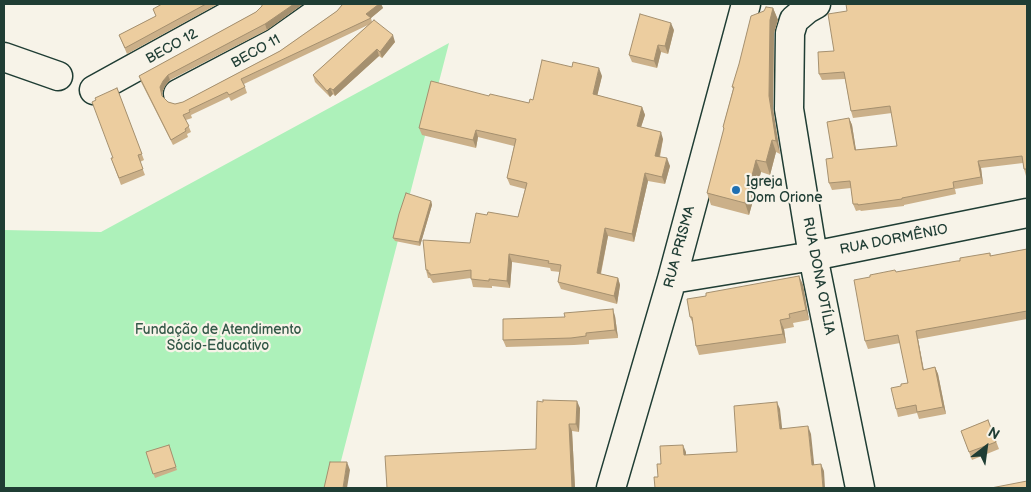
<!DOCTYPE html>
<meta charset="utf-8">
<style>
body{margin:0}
#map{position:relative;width:1031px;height:492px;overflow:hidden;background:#f7f3e8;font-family:"Balsamiq Sans",sans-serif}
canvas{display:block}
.frame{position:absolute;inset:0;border:5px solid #1f3d34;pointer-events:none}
.north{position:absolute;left:961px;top:422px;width:50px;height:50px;-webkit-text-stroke:4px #f7f3e8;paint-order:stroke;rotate:30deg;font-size:14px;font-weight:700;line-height:20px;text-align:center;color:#1f3d34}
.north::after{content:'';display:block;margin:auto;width:18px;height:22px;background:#1f3d34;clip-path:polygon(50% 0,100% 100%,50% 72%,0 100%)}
</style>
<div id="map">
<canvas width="1031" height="492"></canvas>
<div class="frame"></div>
<div class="north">N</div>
</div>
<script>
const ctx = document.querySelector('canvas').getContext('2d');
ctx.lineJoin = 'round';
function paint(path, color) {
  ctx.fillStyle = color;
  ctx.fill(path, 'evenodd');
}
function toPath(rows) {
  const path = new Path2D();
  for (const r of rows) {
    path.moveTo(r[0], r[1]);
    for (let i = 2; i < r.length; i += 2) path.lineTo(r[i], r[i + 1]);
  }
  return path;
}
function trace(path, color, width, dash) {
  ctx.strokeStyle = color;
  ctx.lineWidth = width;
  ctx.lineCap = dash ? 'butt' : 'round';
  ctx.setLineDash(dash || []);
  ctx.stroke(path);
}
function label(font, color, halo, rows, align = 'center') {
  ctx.font = font + ' "Balsamiq Sans",sans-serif';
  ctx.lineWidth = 4.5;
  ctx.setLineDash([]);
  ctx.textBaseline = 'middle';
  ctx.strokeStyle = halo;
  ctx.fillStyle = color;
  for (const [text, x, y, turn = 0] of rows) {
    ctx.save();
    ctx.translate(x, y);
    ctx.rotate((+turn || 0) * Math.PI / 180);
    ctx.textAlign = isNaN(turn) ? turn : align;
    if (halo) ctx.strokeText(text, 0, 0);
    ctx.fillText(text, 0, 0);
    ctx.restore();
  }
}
paint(toPath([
 [449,43,334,488,4,488,4,230,101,232]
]), '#adf1ba');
const minor = toPath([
 [816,4,807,9,794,20,790,33,789,109,813,256,860,488],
 [4,57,58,76],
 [94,90,250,4],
 [178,94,275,43,330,4],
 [672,279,813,256,1027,213],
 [611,488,672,279,746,4]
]);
trace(minor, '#1f3d34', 31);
trace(minor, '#f7f3e8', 28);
paint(toPath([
 [162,4,218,4,127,54,119,35,156,16,153,9],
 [262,4,303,4,267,30,170,80,165,86,162,93,163,97,168,102,175,104,183,102,280,51,337,11,342,5,342,4,381,4,383,8,371,18,372,22,395,42,382,58,379,56,335,96,333,94,330,97,315,82,313,75,368,25,244,84,247,93,231,101,229,97,191,115,192,118,186,120,191,132,187,134,188,137,173,145,141,82,139,76,256,12,262,6],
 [1027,4,1027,176,1026,176,1024,169,1023,163,981,168,983,184,955,189,956,194,904,205,904,206,861,211,860,210,856,211,853,204,851,188,832,190,829,183,833,158,849,118,852,125,856,150,897,146,892,113,853,118,851,111,845,79,822,80,819,74,834,51],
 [773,8,778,20,774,33,773,109,780,154,776,152,770,175,761,172,749,215,711,205,707,193,724,130,723,127,733,89,732,87],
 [674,30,668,54,661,52,657,68,632,62,629,55],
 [602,76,597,95,642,107,645,115,641,127,663,139,660,157,670,166,665,184,648,181,634,242,608,236,601,274,618,278,620,285,617,304,561,289,558,282,560,272,551,271,550,268,512,262,510,288,492,286,492,288,473,287,471,278,433,283,430,278,428,278,426,270,470,243,487,215,518,217,525,189,510,185,507,178,514,146,478,137,476,148,422,135,419,128,489,96,529,103,533,100],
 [117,88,144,160,140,162,145,175,121,185,111,158,113,158],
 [431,201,432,205,420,246,395,241,393,238],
 [1027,249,1027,319,918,339,924,370,935,367,938,374,946,414,919,419,917,413,898,417,896,409,901,386,908,383,900,343,868,349,865,341,870,277,957,261,990,253,991,256],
 [799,276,803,285,809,320,793,323,794,327,784,329,786,343,699,355,696,346,693,324,690,317,706,296],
 [615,316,618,338,589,340,589,344,574,345,506,347,503,340],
 [580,408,579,432,572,431,575,488,387,488,536,449],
 [988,420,999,449,972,460,961,431],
 [169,445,177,470,155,478,146,452]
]), '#cbb089');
paint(toPath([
 [294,4,303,4,267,30,265,24],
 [379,4,381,4,383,8,371,18,366,14],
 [773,8,778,20,774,33,773,109,780,154,776,141,769,96,770,20],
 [671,23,674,30,668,54,665,46],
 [393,35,395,42,382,58,380,52],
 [658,45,661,52,657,68,654,61],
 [377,49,379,56,335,96,333,90],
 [599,68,602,76,596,101,593,94],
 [168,75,170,80,165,86,162,93,164,102,160,87,163,81],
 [330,88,333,94,330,97,327,91],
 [642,107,645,115,639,133,637,126],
 [849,118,852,125,857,157,855,150],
 [476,130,478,137,476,148,473,140],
 [661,132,663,139,658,163,655,156],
 [772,140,776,152,770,175,766,162],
 [667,158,670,166,665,184,662,177],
 [756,160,761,172,749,215,745,203],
 [978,161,981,168,983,184,981,177],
 [645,173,648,181,634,242,632,234],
 [431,201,432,205,420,246,419,242],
 [605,228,608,236,599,281,597,273],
 [509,254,512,262,510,288,507,281],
 [799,276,803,285,809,320,806,310],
 [618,278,620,285,617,304,614,296],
 [613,309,615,316,618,338,615,330],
 [780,320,784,329,786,343,783,334],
 [916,331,918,339,925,378,923,370],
 [935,367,938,374,946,414,943,407],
 [577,401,580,408,579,432,576,424],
 [777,402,780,409,783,436,780,429],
 [569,424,572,431,575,488,572,488],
 [808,426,811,434,815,472,812,465],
 [683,445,686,452,686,462,684,455],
 [347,462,350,470,347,488,343,488],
 [821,464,824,471,825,488,823,488]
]), '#a5906f');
const building = toPath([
 [162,4,206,4,125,48,119,35,156,16,153,9,162,4],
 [262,4,294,4,265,24,168,75,163,81,160,87,162,96,168,102,175,104,183,102,280,51,337,11,342,5,342,4,379,4,366,14,371,18,241,79,245,87,229,95,227,92,189,110,190,112,183,115,189,126,185,129,186,131,171,140,139,76,256,12,262,6,262,4],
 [846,4,1027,4,1027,169,1024,169,1022,156,978,161,981,177,953,182,954,188,902,198,902,199,858,205,858,204,853,204,850,181,829,183,826,159,833,158,827,122,849,118,855,150,897,146,890,106,851,111,844,72,819,74,818,52,834,51,828,14,847,11,846,4],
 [766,7,773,8,770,20,769,96,776,141,772,140,766,162,756,160,745,203,707,193,724,128,723,127,734,87,732,87,739,64,751,16,764,11,766,7],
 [640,14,671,23,665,46,658,45,654,61,629,55,640,14],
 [374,20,393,35,380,52,377,49,333,90,330,88,327,91,313,75,374,20],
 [542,60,572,67,573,62,599,68,593,94,642,107,637,126,661,132,655,156,667,158,662,177,645,173,632,234,605,228,597,273,618,278,614,296,558,282,561,265,548,263,549,261,509,254,507,281,489,279,489,281,471,279,471,270,430,275,430,273,428,273,428,270,426,270,423,240,470,243,476,213,487,215,488,212,518,217,527,183,507,178,516,139,476,130,473,140,419,128,431,81,489,96,490,94,529,103,530,99,533,100,542,60],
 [117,88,142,154,138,155,143,169,119,178,111,158,113,158,92,102,96,100,95,98,117,88],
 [406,193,431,201,419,242,393,238,399,214,406,193],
 [1027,249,1027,311,916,331,923,370,935,367,943,407,917,412,916,405,896,409,891,388,901,386,901,384,908,383,898,335,865,341,854,280,870,277,870,275,895,270,896,272,957,261,960,261,960,258,990,253,990,256,1027,249],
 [799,276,806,310,789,314,790,318,780,320,783,334,696,346,692,317,690,317,687,299,706,296,706,293,799,276],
 [613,309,615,330,586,333,586,336,571,338,503,340,503,319,565,317,564,313,613,309],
 [543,400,577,401,576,424,569,424,572,488,387,488,385,456,536,449,537,401,543,402,543,400],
 [777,402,780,429,808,426,812,465,821,464,823,488,655,488,654,477,658,477,657,464,661,464,660,446,683,445,684,455,737,452,734,406,777,402],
 [988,420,996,442,969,452,961,431,988,420],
 [169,445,176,467,153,474,146,452,169,445],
 [330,462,347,462,343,488,324,488,330,462],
 [1027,481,1027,488,991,488,1027,481]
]);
paint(building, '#eccd9f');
trace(building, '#a5906f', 1);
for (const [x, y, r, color] of [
 [736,190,5,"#1f6fb2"]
]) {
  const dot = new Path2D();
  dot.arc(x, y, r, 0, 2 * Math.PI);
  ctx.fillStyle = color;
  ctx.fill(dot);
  trace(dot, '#f7f3e8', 2);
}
label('14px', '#1f3d34', '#f7f3e8', [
 ["BECO 12",172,47,-29],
 ["BECO 11",256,52,-29],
 ["RUA DORMÊNIO",894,240,-11],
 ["RUA PRISMA",680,247,-75],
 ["RUA DONA OTÍLIA",818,276,79]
]);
label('14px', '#1f3d34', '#f7f3e8', [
 ["Igreja",746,182],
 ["Dom Orione",746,198]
], 'left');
label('14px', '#345848', '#f7f3e8', [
 ["Fundação de Atendimento",218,330],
 ["Sócio-Educativo",218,346]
]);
</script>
